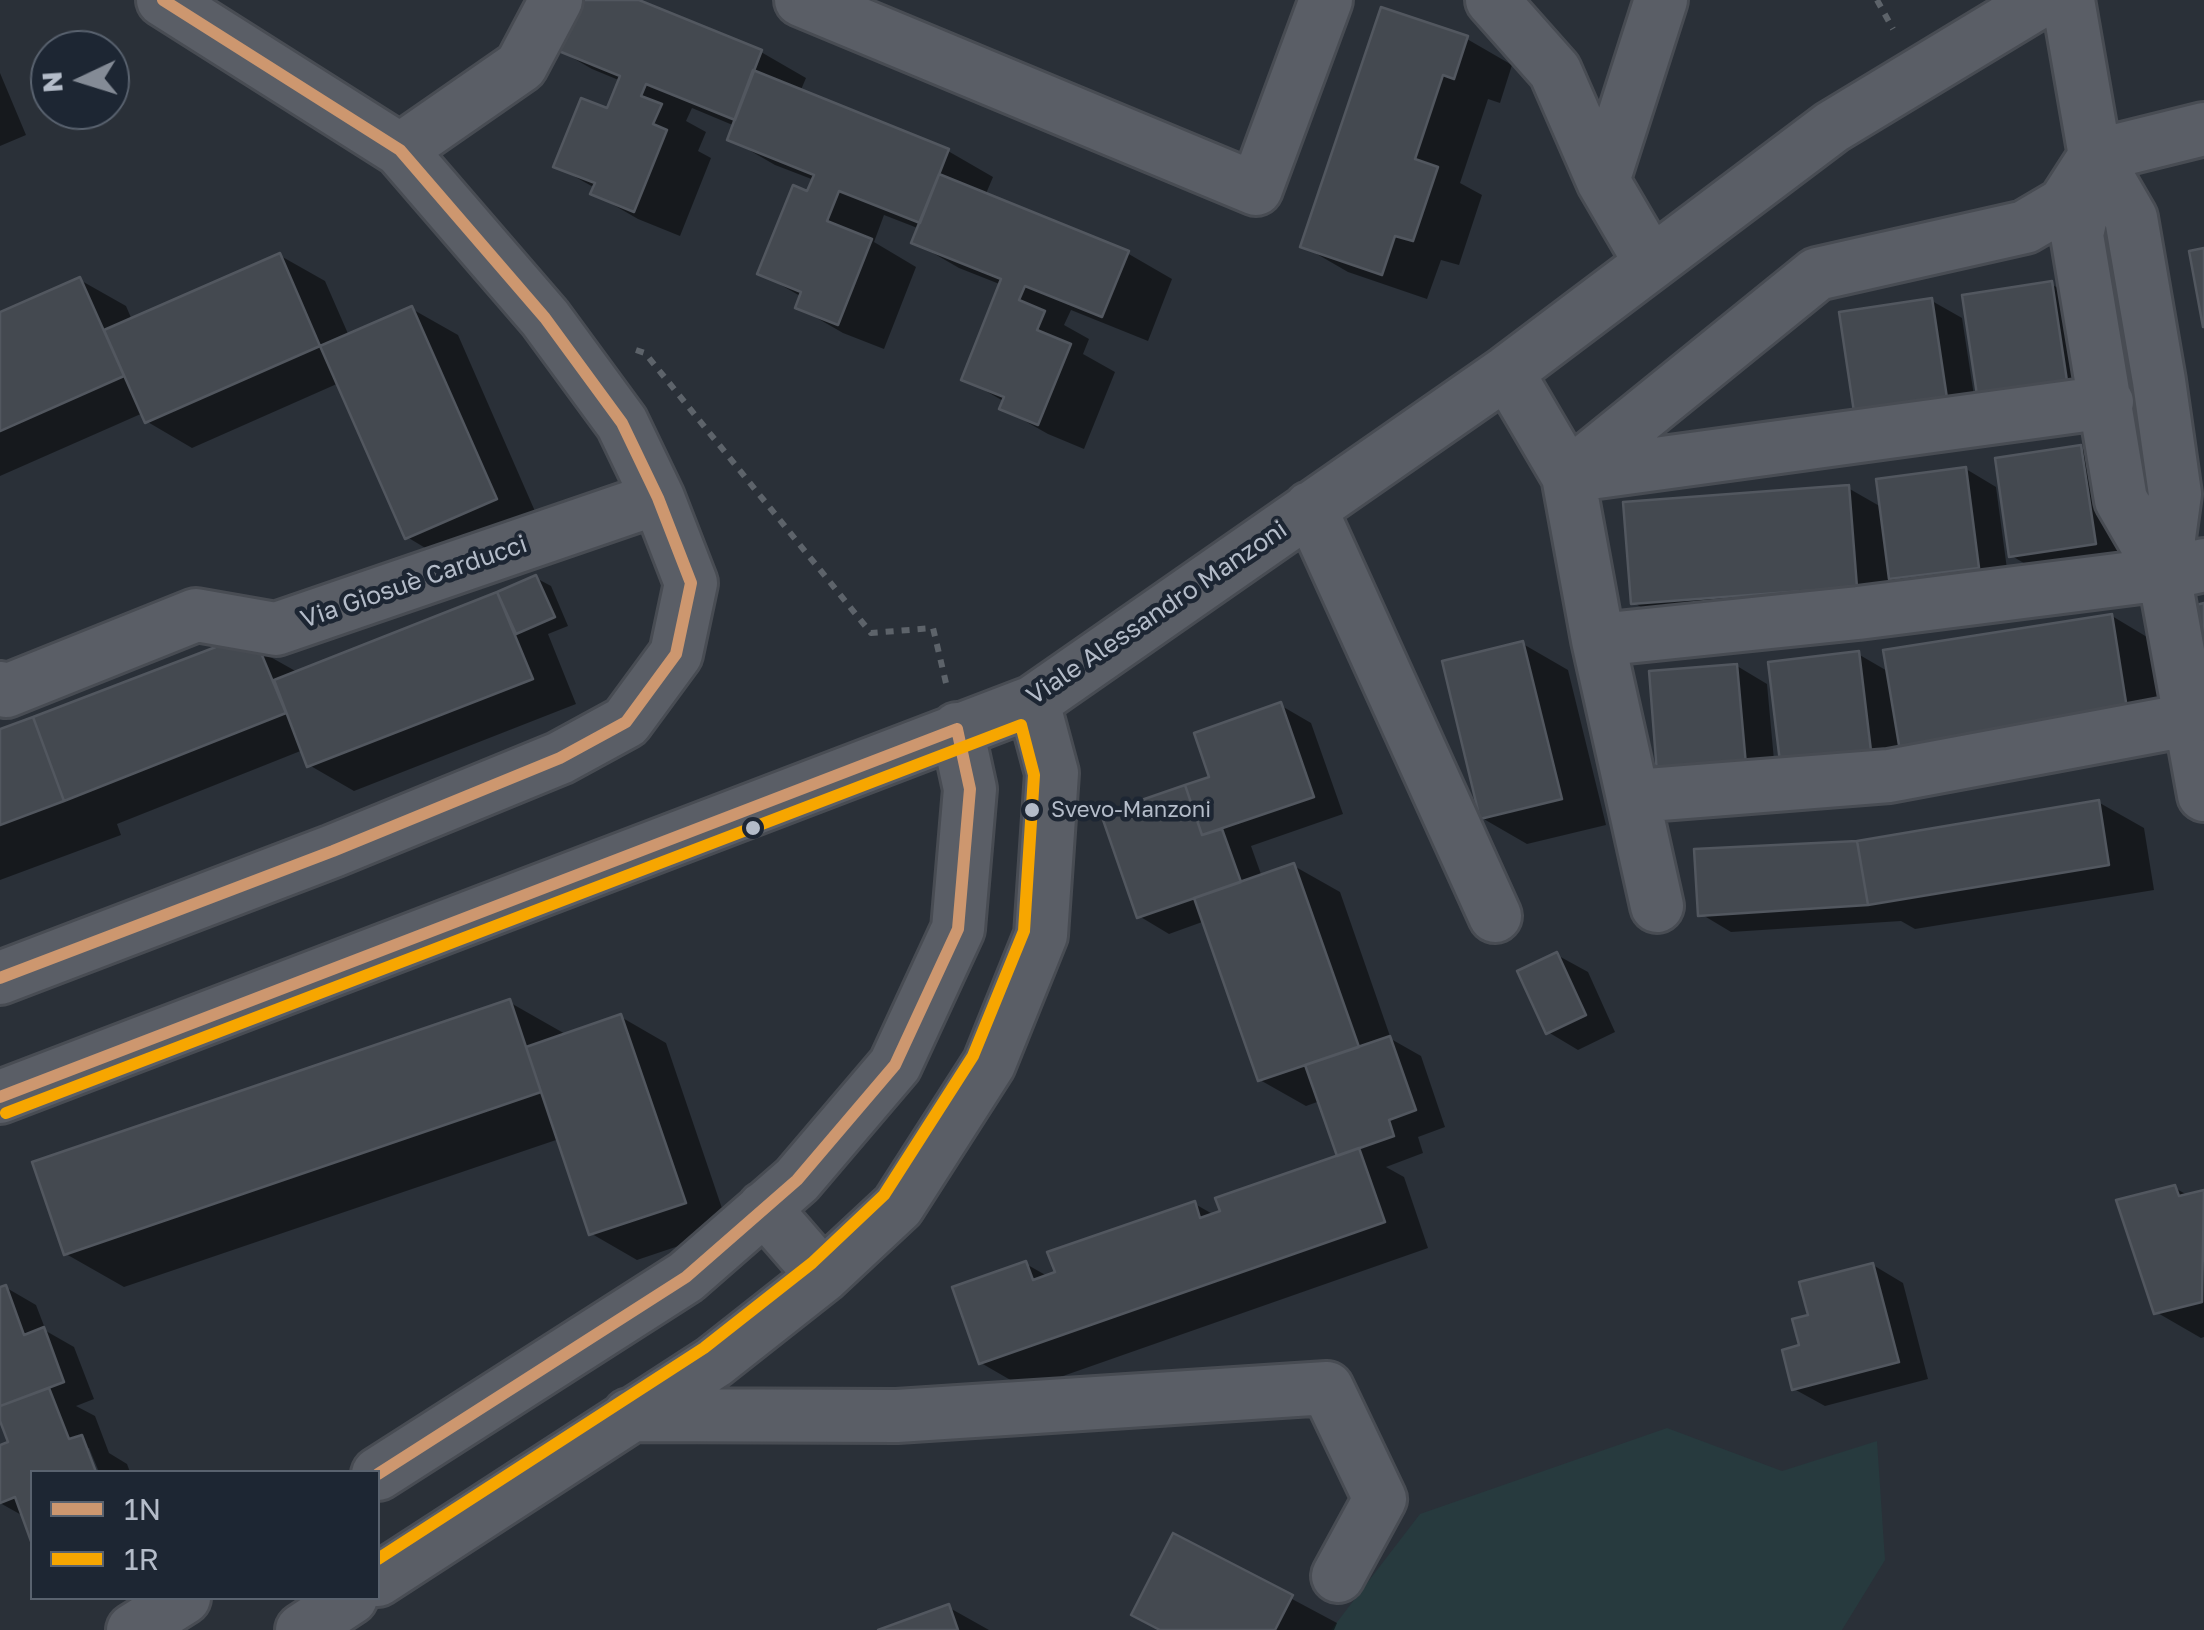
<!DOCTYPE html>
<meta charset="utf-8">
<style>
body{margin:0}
#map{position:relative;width:2204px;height:1630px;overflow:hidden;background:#2a3038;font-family:"Golos Text",sans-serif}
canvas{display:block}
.legend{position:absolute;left:30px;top:1470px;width:350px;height:130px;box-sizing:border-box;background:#1d2633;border:2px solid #59626f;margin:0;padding:12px 18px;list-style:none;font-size:30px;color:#b4bcc9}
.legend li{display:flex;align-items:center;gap:20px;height:50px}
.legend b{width:50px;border:2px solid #59626f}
.north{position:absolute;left:30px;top:30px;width:100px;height:100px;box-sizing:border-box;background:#1d2633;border:2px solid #59626f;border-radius:50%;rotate:266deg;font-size:28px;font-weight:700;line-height:40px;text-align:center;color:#b4bcc9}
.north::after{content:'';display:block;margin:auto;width:35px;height:45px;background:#848b96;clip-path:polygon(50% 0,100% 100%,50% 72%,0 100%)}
</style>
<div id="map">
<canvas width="2204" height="1630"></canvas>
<ul class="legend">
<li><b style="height:12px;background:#cd976f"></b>1N</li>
<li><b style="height:12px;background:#f7a600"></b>1R</li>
</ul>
<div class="north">N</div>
</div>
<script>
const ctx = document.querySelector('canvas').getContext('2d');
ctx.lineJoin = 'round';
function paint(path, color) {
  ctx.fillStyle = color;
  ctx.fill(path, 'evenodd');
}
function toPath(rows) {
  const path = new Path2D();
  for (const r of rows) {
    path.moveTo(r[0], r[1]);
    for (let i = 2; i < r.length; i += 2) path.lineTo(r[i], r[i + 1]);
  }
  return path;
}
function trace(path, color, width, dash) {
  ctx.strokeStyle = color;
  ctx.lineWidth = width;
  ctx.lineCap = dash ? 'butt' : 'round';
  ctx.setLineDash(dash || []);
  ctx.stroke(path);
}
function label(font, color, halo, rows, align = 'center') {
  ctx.font = font + ' "Golos Text",sans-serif';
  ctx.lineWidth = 9;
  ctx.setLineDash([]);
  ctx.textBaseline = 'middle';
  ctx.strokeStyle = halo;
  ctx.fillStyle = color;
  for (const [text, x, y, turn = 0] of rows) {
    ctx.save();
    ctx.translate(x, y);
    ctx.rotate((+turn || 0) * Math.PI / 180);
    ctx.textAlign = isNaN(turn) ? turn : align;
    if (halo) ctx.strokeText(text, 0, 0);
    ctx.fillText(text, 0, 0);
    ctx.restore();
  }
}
paint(toPath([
 [1667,1428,1782,1471,1877,1441,1885,1560,1842,1630,1331,1630,1420,1514]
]), '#273a3e');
paint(toPath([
 [632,0,761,52,806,78,800,92,948,151,993,177,985,196,1127,253,1172,279,1148,341,1071,310,1064,325,1089,339,1083,354,1115,372,1084,449,1048,434,1002,408,1005,402,965,379,1002,285,959,268,914,242,920,229,884,215,874,242,916,267,884,349,843,333,798,307,802,297,760,273,814,180,775,165,730,139,735,126,692,108,686,121,706,132,698,151,711,158,680,236,638,219,593,193,595,188,556,166,609,111,621,81,592,69,547,43],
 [1382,10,1467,39,1512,65,1500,103,1488,99,1460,183,1482,195,1459,265,1441,260,1427,299,1348,272,1303,246],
 [0,73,26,135,0,146],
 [279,255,325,281,349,336,412,309,458,335,541,525,452,564,407,537,339,383,192,448,146,421,143,413,0,476,0,314,80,280,126,306,132,320],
 [2051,284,2082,302,2097,397,2010,411],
 [1932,301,1962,318,1977,415,1887,428],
 [2080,447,2111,465,2126,560,2042,574,2012,556],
 [1966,469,1996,487,2009,584,1679,629,1634,603,1848,488,1883,508],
 [536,578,551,586,568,626,548,634,576,704,354,791,309,765,303,750,117,824,121,835,0,880,0,732,258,650,299,673],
 [2112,616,2157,643,2172,741,1947,776,1898,747,1900,768,1782,761,1858,654,1889,672],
 [1523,644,1568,670,1606,825,1527,844,1482,818],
 [1737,666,1767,684,1776,782,1659,771],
 [1280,705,1311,723,1343,814,1251,846,1262,877,1294,866,1340,892,1391,1039,1421,1056,1445,1127,1418,1137,1423,1153,1386,1167,1404,1177,1428,1248,1026,1389,981,1363,1026,1264,1049,1277,1058,1274,1195,1204,1216,1216,1340,1157,1320,1101,1306,1106,1260,1080,1205,921,1169,934,1139,916,1212,778],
 [2098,802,2144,828,2154,890,1915,929,1901,921,1731,932,1701,914,1858,844],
 [1557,955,1588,972,1615,1032,1578,1050,1548,1032],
 [509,1002,567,1035,621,1017,666,1043,729,1229,637,1260,592,1234,559,1139,124,1287,66,1254],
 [2175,1188,2189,1196,2204,1193,2204,1337,2201,1338,2156,1312],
 [1873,1265,1903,1283,1928,1379,1825,1406,1794,1389,1811,1316],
 [5,1287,36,1305,46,1331,74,1347,94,1399,76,1406,95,1416,109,1453,127,1464,130,1472,99,1472,89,1448,84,1448,93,1472,32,1472,32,1536,25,1517,0,1503,0,1447,11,1443,5,1427,0,1424,0,1289],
 [1174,1536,1337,1623,1334,1630,1162,1630],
 [948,1607,989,1630,885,1630]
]), '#0007');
const building = toPath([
 [562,0,639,0,762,50,735,120,646,84,641,96,662,104,653,124,667,130,634,212,590,194,595,183,553,167,581,98,607,108,620,76,544,45,562,0],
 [1381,7,1468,36,1454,79,1443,75,1415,159,1438,167,1413,241,1395,236,1382,275,1300,247,1381,7],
 [753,70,949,149,920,223,839,191,827,221,872,239,838,325,795,308,801,292,757,274,793,185,807,191,814,175,727,140,753,70],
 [939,174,1129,251,1102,317,1025,286,1019,300,1045,311,1037,330,1071,344,1038,425,999,409,1004,397,961,380,1001,279,911,243,939,174],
 [2204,248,2204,327,2203,327,2189,251,2204,248],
 [280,253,320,346,145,423,104,330,280,253],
 [80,277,124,376,0,431,0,312,80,277],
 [2052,281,2067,381,1977,395,1962,295,2052,281],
 [1932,298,1947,398,1854,412,1839,312,1932,298],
 [412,306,497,499,405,539,320,346,412,306],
 [2081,445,2096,544,2009,557,1995,458,2081,445],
 [1966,467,1979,568,1889,579,1876,479,1966,467],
 [1849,485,1857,587,1631,604,1623,502,1849,485],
 [536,575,555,617,516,634,497,592,536,575],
 [497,592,533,679,307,767,274,680,497,592],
 [2204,603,2204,637,2196,605,2204,603],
 [2112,614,2128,715,1900,751,1883,650,2112,614],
 [1523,641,1562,799,1480,819,1442,661,1523,641],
 [221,645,259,648,286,713,64,801,33,717,221,645],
 [1859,651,1871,751,1780,762,1768,662,1859,651],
 [1737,664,1746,765,1657,773,1649,671,1737,664],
 [1281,702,1314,797,1202,835,1185,785,1209,777,1194,733,1281,702],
 [33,717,64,801,0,825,0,729,33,717],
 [1185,785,1202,835,1222,829,1241,882,1137,918,1101,814,1185,785],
 [2099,800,2109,865,1868,905,1857,841,2099,800],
 [1857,841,1868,905,1698,916,1694,849,1857,841],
 [1294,863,1359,1047,1258,1081,1194,898,1294,863],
 [1557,952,1586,1015,1546,1034,1517,971,1557,952],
 [510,999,541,1092,64,1255,32,1162,510,999],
 [621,1014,686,1203,589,1235,526,1047,621,1014],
 [1390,1036,1416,1110,1389,1120,1394,1136,1337,1156,1305,1065,1390,1036],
 [1359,1148,1385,1222,979,1364,952,1287,1026,1261,1033,1280,1055,1272,1047,1252,1195,1201,1200,1218,1220,1211,1215,1198,1359,1148],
 [2175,1185,2179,1196,2204,1190,2202,1302,2154,1314,2116,1200,2175,1185],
 [1873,1263,1899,1362,1792,1390,1782,1350,1799,1345,1792,1319,1808,1315,1799,1282,1873,1263],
 [6,1285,24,1335,44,1327,64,1382,0,1406,0,1287,6,1285],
 [49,1388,69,1439,82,1435,96,1472,32,1472,32,1544,15,1497,0,1503,0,1445,8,1442,0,1421,0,1406,49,1388],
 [1173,1533,1293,1595,1275,1630,1160,1630,1131,1615,1173,1533],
 [949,1604,958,1630,878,1630,949,1604]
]);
paint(building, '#444950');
trace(building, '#52575f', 2.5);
const minor = toPath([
 [801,0,1256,189,1326,0],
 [1492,0,1555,71,1603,181,1651,263],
 [2068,0,2095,156,2131,218,2159,381,2175,494,2164,574,2121,500,2077,235,2092,167],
 [400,150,521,66,556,0],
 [1603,181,1661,0],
 [1507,372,1568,476,2107,402],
 [1310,508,1495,916],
 [2164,574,2204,795],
 [1598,640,1858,613,2164,574,2204,565],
 [0,688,6,691,196,615,276,629,658,498],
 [1635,796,1889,776,2188,720],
 [1657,906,1598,640,1568,476,1817,274,2025,227,2064,204,2095,156,2204,129],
 [0,978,333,851,560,758,626,722,676,654,691,583,658,498,622,423,545,318,400,150,163,0],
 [0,1097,1033,702,1507,372,1832,127,2042,0],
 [764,1208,823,1276],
 [629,1415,897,1416,1327,1388,1380,1499,1338,1576],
 [378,1474,686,1277,797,1180,895,1065,958,929,970,789,957,729],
 [378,1580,714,1362,823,1276,898,1206,989,1064,1041,935,1052,773,1033,702],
 [133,1630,184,1598],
 [302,1630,351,1598]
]);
trace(minor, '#484c53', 58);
trace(toPath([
 [1877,0,1893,29],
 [636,350,645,353,871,633,933,628,946,683]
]), '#5d636a', 6, [8, 8]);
trace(minor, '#5a5e66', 52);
trace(toPath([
 [0,978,333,851,560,758,626,722,676,654,691,583,658,498,622,423,545,318,400,150,163,0],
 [0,1097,957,729],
 [378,1474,686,1277,797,1180,895,1065,958,929,970,789,957,729]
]), '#cd976f', 12);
trace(toPath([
 [6,1113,1021,725,1034,775,1024,931,973,1056,884,1195,812,1263,704,1348,378,1559]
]), '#f7a600', 12);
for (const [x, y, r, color] of [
 [1032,810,9,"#b4bcc9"],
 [753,828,9,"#b4bcc9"]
]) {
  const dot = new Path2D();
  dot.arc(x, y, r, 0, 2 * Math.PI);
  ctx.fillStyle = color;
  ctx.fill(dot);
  trace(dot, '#1d2633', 4);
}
label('22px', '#b4bcc9', '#1d2633', [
 ["Svevo-Manzoni",1051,810]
], 'left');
label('25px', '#b4bcc9', '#1d2633', [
 ["Via Giosuè Carducci",414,582,-19],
 ["Viale Alessandro Manzoni",1157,613,-34]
]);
</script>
